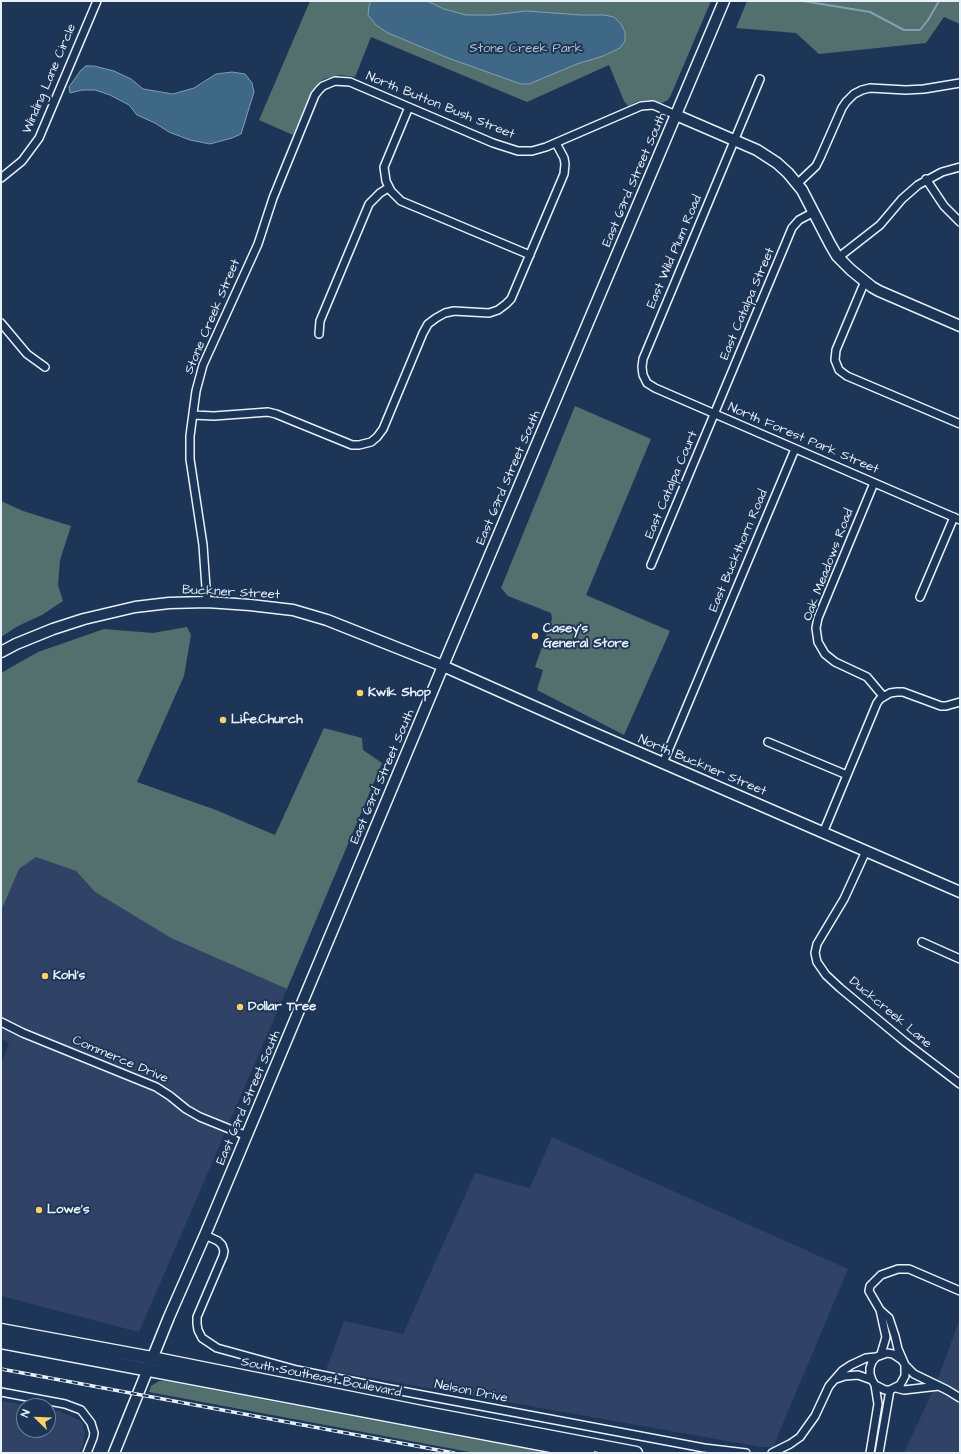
<!DOCTYPE html>
<style>
body{margin:0}
#map{position:relative;width:961px;height:1454px;overflow:hidden;background:#1d3557;font-family:"Architects Daughter",sans-serif}
canvas{display:block}
.frame{position:absolute;inset:0;border:2px solid #e8f1f8;pointer-events:none}
.north{position:absolute;left:16px;top:1398px;width:40px;height:40px;box-sizing:border-box;background:#1d3557;border:1px solid #6e8097;border-radius:50%;rotate:293deg;font-size:11px;font-weight:700;line-height:16px;text-align:center;color:#e8f1f8}
.north::after{content:'';display:block;margin:auto;width:14px;height:18px;background:#ffd166;clip-path:polygon(50% 0,100% 100%,50% 72%,0 100%)}
</style>
<div id="map">
<canvas width="961" height="1454"></canvas>
<div class="frame"></div>
<div class="north">N</div>
</div>
<script>
const ctx = document.querySelector('canvas').getContext('2d');
ctx.lineJoin = 'round';
function paint(path, color) {
  ctx.fillStyle = color;
  ctx.fill(path, 'evenodd');
}
function toPath(rows) {
  const path = new Path2D();
  for (const r of rows) {
    path.moveTo(r[0], r[1]);
    for (let i = 2; i < r.length; i += 2) path.lineTo(r[i], r[i + 1]);
  }
  return path;
}
function trace(path, color, width, dash) {
  ctx.strokeStyle = color;
  ctx.lineWidth = width;
  ctx.lineCap = dash ? 'butt' : 'round';
  ctx.setLineDash(dash || []);
  ctx.stroke(path);
}
function label(font, color, halo, rows, align = 'center') {
  ctx.font = font + ' "Architects Daughter",sans-serif';
  ctx.lineWidth = 4;
  ctx.setLineDash([]);
  ctx.textBaseline = 'middle';
  ctx.strokeStyle = halo;
  ctx.fillStyle = color;
  for (const [text, x, y, turn = 0] of rows) {
    ctx.save();
    ctx.translate(x, y);
    ctx.rotate((+turn || 0) * Math.PI / 180);
    ctx.textAlign = isNaN(turn) ? turn : align;
    if (halo) ctx.strokeText(text, 0, 0);
    ctx.fillText(text, 0, 0);
    ctx.restore();
  }
}
paint(toPath([
 [36,856,76,871,95,892,171,938,287,989,139,1332,1,1296,1,1064,9,1044,1,1038,1,911,19,869],
 [552,1137,848,1269,773,1447,761,1447,326,1370,344,1321,403,1334,475,1173,530,1188],
 [960,1318,960,1453,904,1453,936,1384],
 [1,1401,31,1406,24,1406,24,1430,48,1430,48,1409,61,1412,81,1421,85,1432,83,1445,79,1453,1,1453]
]), '#304366');
paint(toPath([
 [310,1,711,1,670,97,668,100,662,103,646,100,638,101,628,106,624,101,609,65,527,102,371,37,355,77,340,75,324,79,318,84,310,95,293,135,259,120],
 [747,1,960,1,960,24,944,17,926,43,819,54,796,33,736,28],
 [575,406,651,439,586,595,670,631,624,735,537,690,543,670,535,667,552,619,551,613,508,596,501,588],
 [1,501,23,511,71,526,60,560,58,585,63,601,42,615,18,626,1,637],
 [187,627,191,635,184,676,137,782,216,810,275,835,324,728,362,738,363,750,382,763,287,989,171,938,95,892,76,871,36,857,19,869,1,911,1,673,38,652,104,629,153,633],
 [159,1381,165,1381,547,1453,475,1453,149,1392,151,1386]
]), '#53706e');
const water = toPath([
 [371,1,427,1,444,9,466,15,492,15,526,11,581,15,604,15,614,17,621,24,625,32,625,41,620,48,603,56,577,64,529,84,521,84,448,58,388,33,376,25,368,15,369,6,371,1],
 [86,66,94,66,114,71,131,79,143,89,173,94,194,88,216,74,232,72,245,74,252,83,254,92,241,134,232,138,210,144,190,140,169,132,155,123,137,115,129,105,110,95,95,90,82,90,70,93,69,87,81,70,86,66]
]);
paint(water, '#3f6886');
trace(water, '#839fb4', 1);
trace(toPath([
 [803,1,870,12,904,30,920,30,928,20,939,1]
]), '#839fb4', 2);
const street = toPath([
 [760,79,643,359,642,367,643,375,647,383,655,388,960,520],
 [409,107,384,167,386,181,391,191,401,201,530,255],
 [1,178,22,161,39,138,97,1],
 [926,179,944,206,960,222],
 [797,184,816,166,820,158,842,108,846,102,854,94,862,90,870,88,906,90,924,89,960,83],
 [839,257,880,225,902,199,918,185,942,172,960,167],
 [865,281,836,350,835,360,839,370,847,376,960,424],
 [1,323,27,354,45,367],
 [319,334,320,321,369,204,380,193,388,188],
 [193,415,214,416,268,412,276,414,352,445,359,445,371,442,377,437,383,429,423,333,428,324,436,318,445,313,454,311,489,313,498,310,506,304,511,299,564,174,565,164,564,158,556,143],
 [874,483,818,618,816,628,818,642,825,654,835,662,867,677,883,696],
 [651,565,792,228,799,220,814,212],
 [920,597,954,517],
 [207,602,203,545,190,459,190,436,196,391,203,365,258,244,273,198,315,95,319,90,323,86,335,81,350,82,493,143,518,151,532,151,546,147,641,106,653,105,676,115],
 [768,742,847,775],
 [663,763,795,449],
 [823,833,877,703,880,699,890,693,897,692,903,692,941,706,946,706,960,702],
 [866,851,844,899,817,944,815,953,817,962,826,975,840,988,905,1042,960,1084],
 [922,942,960,959],
 [1,1022,23,1033,156,1087,170,1096,186,1109,200,1117,247,1136],
 [205,1235,218,1241,222,1245,224,1251,223,1256,197,1317,197,1324,198,1330,202,1338,217,1348,297,1370,385,1388,704,1448,746,1453],
 [880,1310,889,1318,895,1336,898,1349,905,1365,914,1374,947,1390,960,1398],
 [881,1354,886,1337,880,1310,869,1291,870,1286,881,1275,898,1269,909,1269,960,1291],
 [836,1379,845,1376,858,1375,872,1380],
 [896,1388,904,1390,939,1386],
 [1,1392,65,1404,81,1410,91,1423,94,1433,93,1438,87,1453],
 [772,1453,790,1444,800,1437,815,1416,829,1386,842,1371,851,1365,866,1358,876,1357,887,1353,893,1354,902,1360,905,1365,905,1376,900,1385,890,1390,885,1390,875,1385,872,1380,870,1374,870,1368,872,1362,876,1357],
 [870,1453,878,1404,875,1385],
 [879,1453,890,1390]
]);
const secondary = toPath([
 [676,115,757,150,777,163,788,173,802,190,830,244,837,256,851,270,872,287,879,291,960,326],
 [1,652,16,644,53,629,84,619,135,607,169,603,207,602,250,605,293,610,327,620,443,666,587,730,960,892],
 [114,1453,169,1317,205,1235,443,666,724,1]
]);
const primary = toPath([
 [1,1330,152,1358,426,1413,636,1453],
 [1,1342,588,1453]
]);
trace(street, '#e8f1f8', 10);
trace(secondary, '#e8f1f8', 13);
trace(primary, '#e8f1f8', 15);
trace(street, '#1d3557', 7);
trace(secondary, '#1d3557', 10);
trace(primary, '#1d3557', 12);
const rail = toPath([
 [1,1369,454,1453]
]);
trace(rail, '#e8f1f8', 3.5);
trace(rail, '#1d3557', 2, [6]);
for (const [x, y, r, color] of [
 [535,636,4,"#ffd166"],
 [360,693,4,"#ffd166"],
 [223,720,4,"#ffd166"],
 [45,976,4,"#ffd166"],
 [240,1007,4,"#ffd166"],
 [39,1210,4,"#ffd166"]
]) {
  const dot = new Path2D();
  dot.arc(x, y, r, 0, 2 * Math.PI);
  ctx.fillStyle = color;
  ctx.fill(dot);
  trace(dot, '#1d3557', 1.5);
}
label('13px', '#b4c4c8', '#1d3557', [
 ["Stone Creek Park",526,49]
]);
label('13px', '#e8f1f8', '#1d3557', [
 ["Winding Lane Circle",50,79,-67],
 ["North Button Bush Street",440,106,22],
 ["East 63rd Street South",635,180,-67],
 ["East Wild Plum Road",675,252,-67],
 ["East Catalpa Street",748,304,-67],
 ["Stone Creek Street",213,317,-67],
 ["North Forest Park Street",803,439,23],
 ["East 63rd Street South",509,478,-67],
 ["East Catalpa Court",672,485,-67],
 ["East Buckthorn Road",739,551,-67],
 ["Oak Meadows Road",829,565,-69],
 ["Buckner Street",231,593,3],
 ["North Buckner Street",702,766,23],
 ["East 63rd Street South",383,777,-67],
 ["Duckcreek Lane",890,1013,40],
 ["Commerce Drive",120,1060,23],
 ["East 63rd Street South",249,1098,-67],
 ["South Southeast Boulevard",321,1378,11],
 ["Nelson Drive",471,1392,11]
]);
label('bold 13px', '#e8f1f8', '#1d3557', [
 ["Casey's",543,629],
 ["General Store",543,644],
 ["Kwik Shop",368,693],
 ["Life.Church",231,720],
 ["Kohl's",53,976],
 ["Dollar Tree",248,1007],
 ["Lowe's",47,1210]
], 'left');
</script>
